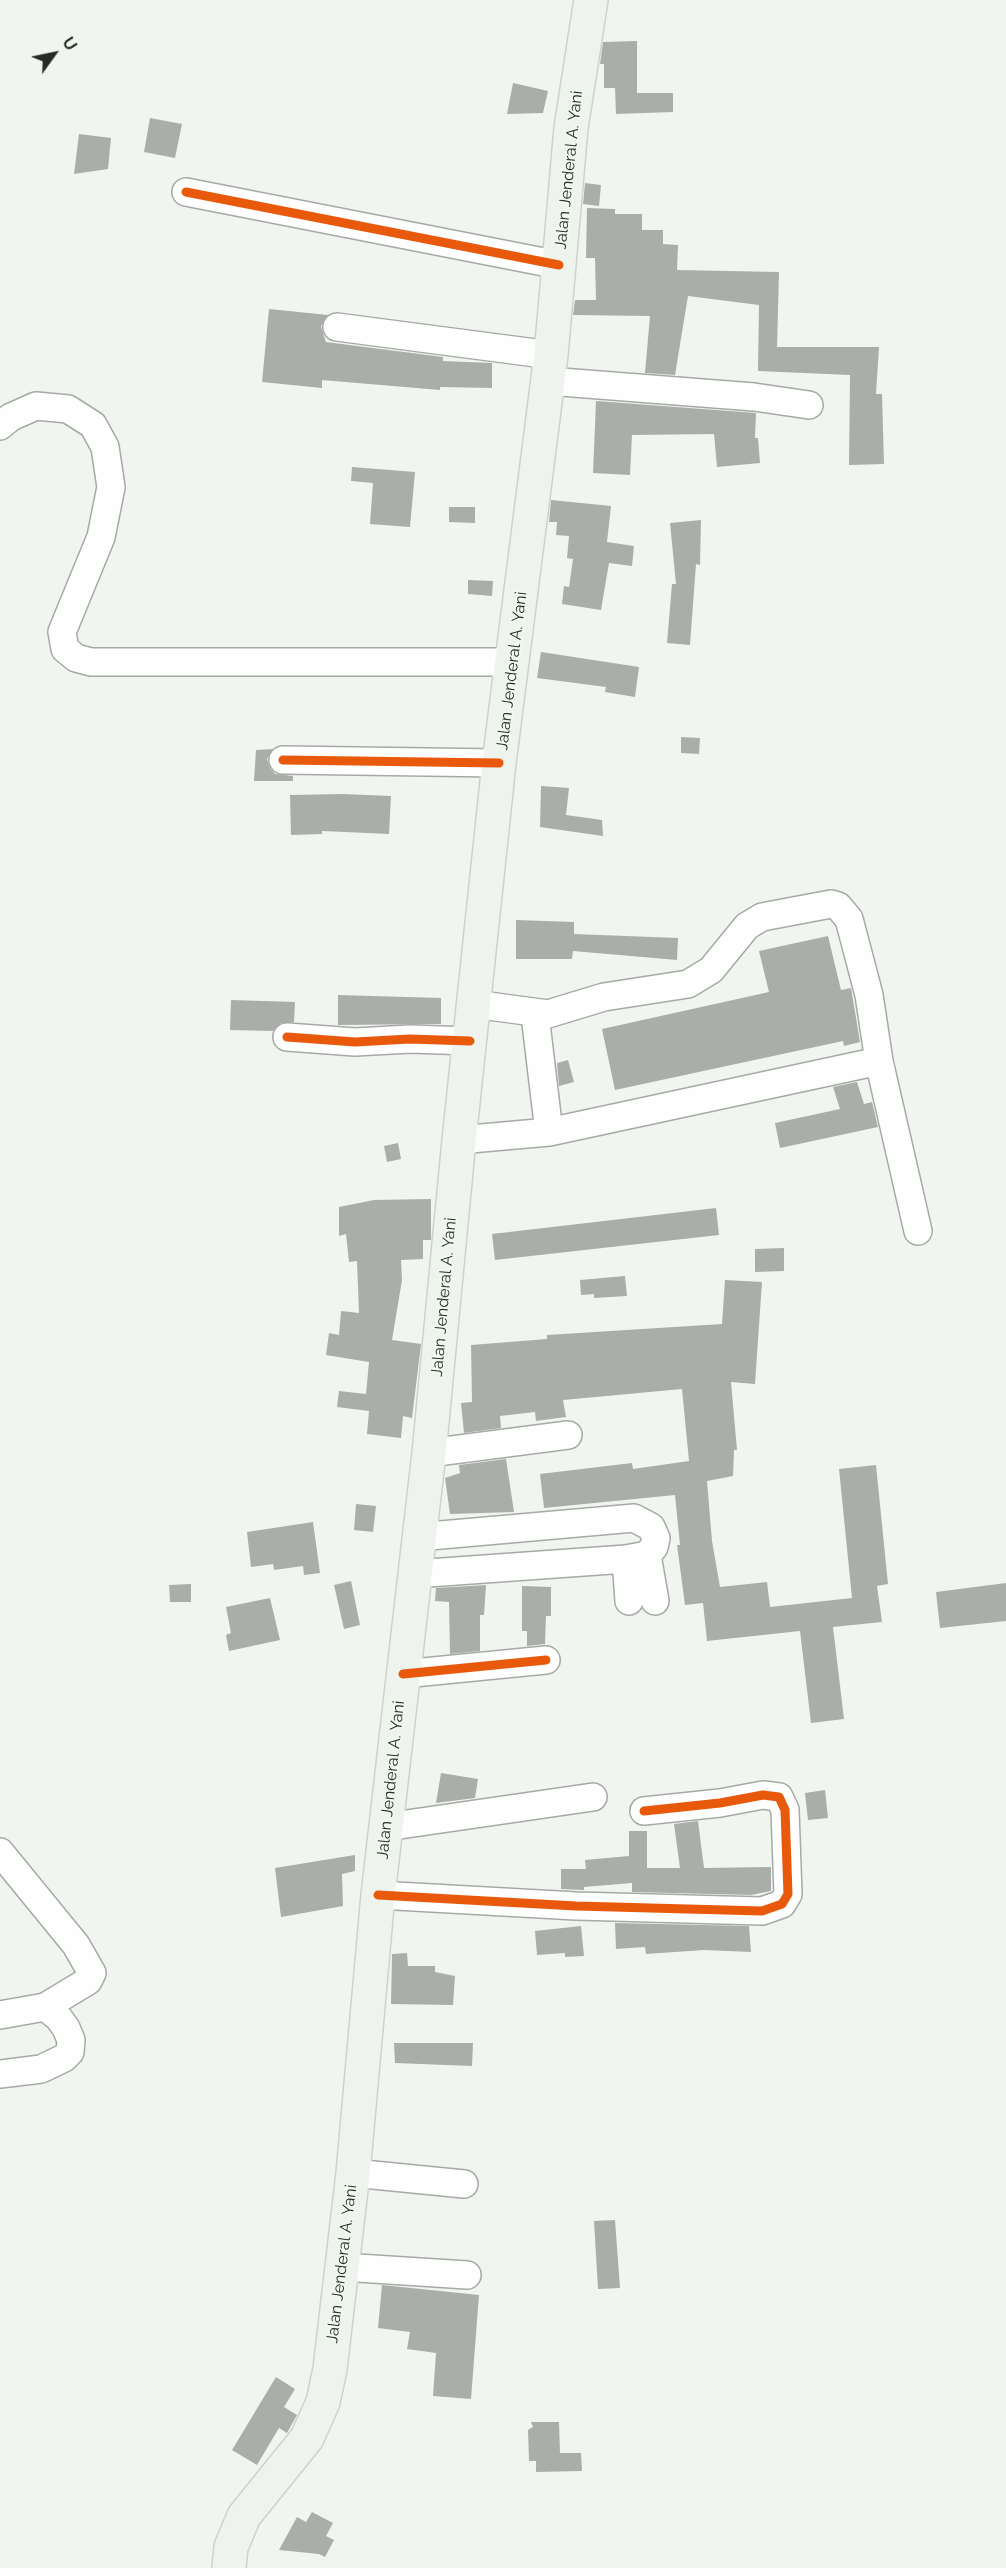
<!DOCTYPE html>
<style>
body{margin:0}
#map{position:relative;width:1006px;height:2568px;overflow:hidden;background:#f0f5ef;font-family:Raleway,sans-serif}
canvas{display:block}
.north{position:absolute;left:24px;top:24px;width:60px;height:60px;-webkit-text-stroke:4px #eef8ec;paint-order:stroke;rotate:57deg;font-size:16px;font-weight:700;line-height:24px;text-align:center;color:#272b27}
.north::after{content:'';display:block;margin:auto;width:21px;height:27px;background:#272b27;clip-path:polygon(50% 0,100% 100%,50% 72%,0 100%)}
</style>
<div id="map">
<canvas width="1006" height="2568"></canvas>
<div class="north">U</div>
</div>
<script>
const ctx = document.querySelector('canvas').getContext('2d');
ctx.lineJoin = 'round';
function paint(path, color) {
  ctx.fillStyle = color;
  ctx.fill(path, 'evenodd');
}
function toPath(rows) {
  const path = new Path2D();
  for (const r of rows) {
    path.moveTo(r[0], r[1]);
    for (let i = 2; i < r.length; i += 2) path.lineTo(r[i], r[i + 1]);
  }
  return path;
}
function trace(path, color, width, dash) {
  ctx.strokeStyle = color;
  ctx.lineWidth = width;
  ctx.lineCap = dash ? 'butt' : 'round';
  ctx.setLineDash(dash || []);
  ctx.stroke(path);
}
function label(font, color, halo, rows, align = 'center') {
  ctx.font = font + ' Raleway,sans-serif';
  ctx.lineWidth = 4.5;
  ctx.setLineDash([]);
  ctx.textBaseline = 'middle';
  ctx.strokeStyle = halo;
  ctx.fillStyle = color;
  for (const [text, x, y, turn = 0] of rows) {
    ctx.save();
    ctx.translate(x, y);
    ctx.rotate((+turn || 0) * Math.PI / 180);
    ctx.textAlign = isNaN(turn) ? turn : align;
    if (halo) ctx.strokeText(text, 0, 0);
    ctx.fillText(text, 0, 0);
    ctx.restore();
  }
}
paint(toPath([
 [637,41,637,93,673,93,673,112,616,114,615,88,604,88,604,64,600,64,603,42],
 [513,83,548,91,543,113,507,114],
 [150,118,182,124,175,158,144,152],
 [79,134,111,138,108,169,74,174],
 [585,183,601,185,599,206,583,204],
 [587,208,615,209,615,214,642,214,642,230,663,230,663,244,678,245,677,270,779,272,777,347,879,347,876,394,882,394,884,464,849,465,850,375,758,371,759,305,688,296,675,375,645,373,650,316,573,315,575,300,596,300,595,258,586,258],
 [269,309,328,315,321,326,326,342,443,357,443,361,492,363,492,388,440,387,440,390,322,380,322,388,262,382],
 [596,401,756,413,755,438,758,438,760,463,717,467,714,434,632,435,630,475,593,473],
 [352,467,415,472,410,527,370,524,373,483,351,481],
 [551,500,611,506,607,542,634,546,632,566,609,563,601,610,562,604,564,586,569,587,573,559,567,558,569,536,556,535,557,522,549,522],
 [449,507,475,507,475,523,449,522],
 [701,520,700,565,696,564,690,645,667,643,672,584,676,584,670,523],
 [468,580,493,581,492,596,468,594],
 [541,652,639,667,635,697,605,692,606,687,537,678],
 [681,737,700,738,699,754,681,753],
 [273,749,267,759,270,768,275,774,293,776,293,781,254,781,256,750],
 [541,786,569,788,566,815,602,820,603,836,540,827],
 [342,794,391,796,389,834,322,831,322,834,291,835,290,795],
 [516,920,574,922,574,934,678,938,677,960,573,951,572,959,516,959],
 [828,936,841,990,851,988,860,1042,844,1046,843,1041,615,1090,602,1029,769,992,759,951],
 [338,995,441,998,441,1024,338,1025],
 [231,1000,295,1002,294,1022,281,1023,273,1031,230,1030],
 [568,1060,574,1082,559,1086,557,1063],
 [857,1082,864,1104,872,1102,878,1127,780,1148,775,1123,840,1109,833,1087],
 [398,1143,401,1159,387,1162,384,1146],
 [431,1199,431,1240,423,1240,423,1259,401,1260,402,1280,392,1340,421,1344,412,1418,403,1416,401,1438,367,1434,369,1411,337,1407,339,1391,366,1394,369,1362,326,1355,329,1333,339,1335,341,1311,359,1313,357,1261,349,1262,346,1234,339,1236,339,1207,374,1200],
 [716,1208,719,1235,495,1260,492,1234],
 [784,1248,784,1271,755,1272,755,1249],
 [625,1276,627,1296,594,1298,594,1294,581,1295,580,1280],
 [725,1280,762,1282,755,1384,731,1382,737,1450,734,1450,733,1476,707,1481,712,1541,720,1587,767,1582,770,1607,852,1598,839,1469,876,1465,888,1584,877,1586,882,1622,833,1627,844,1719,811,1723,800,1631,707,1641,703,1603,685,1605,677,1545,680,1545,675,1495,544,1508,540,1474,632,1463,633,1469,689,1461,682,1389,563,1400,566,1417,536,1421,535,1412,500,1416,501,1428,464,1433,461,1403,472,1402,471,1345,547,1339,547,1335,722,1324],
 [506,1459,514,1512,450,1514,445,1478,460,1473,459,1465],
 [356,1504,376,1506,373,1532,354,1530],
 [313,1522,320,1573,304,1575,303,1566,274,1570,273,1564,251,1567,247,1532],
 [351,1581,360,1625,344,1629,334,1585],
 [1006,1583,1006,1621,940,1628,936,1592],
 [191,1584,191,1602,170,1602,169,1585],
 [486,1585,484,1615,480,1615,480,1651,450,1654,449,1602,435,1601,436,1588],
 [522,1586,551,1587,551,1616,546,1616,545,1644,527,1646,527,1631,522,1631],
 [270,1598,280,1640,229,1651,226,1635,231,1633,226,1607],
 [441,1773,478,1779,475,1798,436,1803],
 [825,1790,828,1818,808,1820,805,1793],
 [698,1821,704,1868,771,1867,771,1891,751,1895,632,1892,632,1883,584,1887,584,1890,561,1889,561,1869,586,1869,585,1860,629,1856,629,1831,647,1831,647,1868,680,1868,674,1824],
 [355,1855,355,1871,342,1874,343,1906,281,1917,275,1868],
 [615,1923,749,1926,751,1952,704,1950,646,1954,645,1947,616,1949],
 [581,1926,584,1956,565,1957,565,1953,537,1955,535,1931],
 [407,1953,408,1966,435,1966,435,1972,455,1976,453,2005,391,2004,392,1954],
 [394,2043,473,2043,472,2066,395,2063],
 [615,2220,620,2288,598,2289,594,2221],
 [382,2285,479,2295,471,2399,433,2396,436,2353,407,2349,410,2332,378,2328],
 [276,2377,295,2389,284,2407,297,2415,287,2433,279,2428,257,2465,232,2450],
 [531,2422,559,2422,560,2453,581,2453,582,2471,536,2472,536,2461,529,2461,528,2430,533,2427],
 [312,2512,333,2523,326,2536,334,2540,325,2557,319,2554,279,2550,297,2517,306,2522]
]), '#aaaea9');
const minor = toPath([
 [186,192,559,265],
 [337,327,551,355],
 [548,381,754,397,809,405],
 [0,426,11,417,36,406,68,409,93,425,105,447,111,487,101,537,62,632,65,649,76,658,91,662,513,662],
 [283,760,499,763],
 [535,1015,549,1132],
 [287,1037,355,1042,410,1039,470,1041],
 [879,1061,918,1231],
 [459,1140,549,1132,879,1061,869,995,849,919,838,906,831,904,762,917,747,926,711,970,688,984,604,997,548,1014,474,1004],
 [429,1453,568,1435],
 [647,1555,655,1601],
 [626,1559,629,1601],
 [414,1574,626,1559,647,1555,654,1547,656,1538,651,1527,634,1518,418,1537],
 [403,1674,546,1660],
 [386,1827,593,1797],
 [0,1852,76,1945,92,1973,88,1981,45,2007,0,2015],
 [378,1895,576,1906,762,1911,782,1904,788,1894,785,1810,779,1797,763,1795,720,1803,644,1811],
 [0,2074,41,2069,64,2058,70,2052,71,2040,66,2028,58,2017,45,2007],
 [353,2173,464,2184],
 [342,2267,467,2275]
]);
const major = toPath([
 [229,2568,231,2547,244,2516,307,2438,323,2402,330,2369,353,2173,378,1895,429,1453,459,1140,499,763,551,355,571,128,591,0]
]);
trace(minor, '#a6aaa5', 30);
trace(major, '#ced1ce', 36);
trace(minor, '#fdfefd', 27);
trace(major, '#eef4ed', 33);
trace(toPath([
 [186,192,559,265],
 [283,760,499,763],
 [287,1037,355,1042,410,1039,470,1041],
 [403,1674,546,1660],
 [378,1895,576,1906,762,1911,782,1904,788,1894,785,1810,779,1797,763,1795,720,1803,644,1811]
]), '#e8590c', 9);
label('16px', '#272b27', '#eef8ec', [
 ["Jalan Jenderal A. Yani",569,170,-84],
 ["Jalan Jenderal A. Yani",512,671,-83],
 ["Jalan Jenderal A. Yani",444,1297,-85],
 ["Jalan Jenderal A. Yani",391,1780,-84],
 ["Jalan Jenderal A. Yani",342,2264,-83]
]);
</script>
